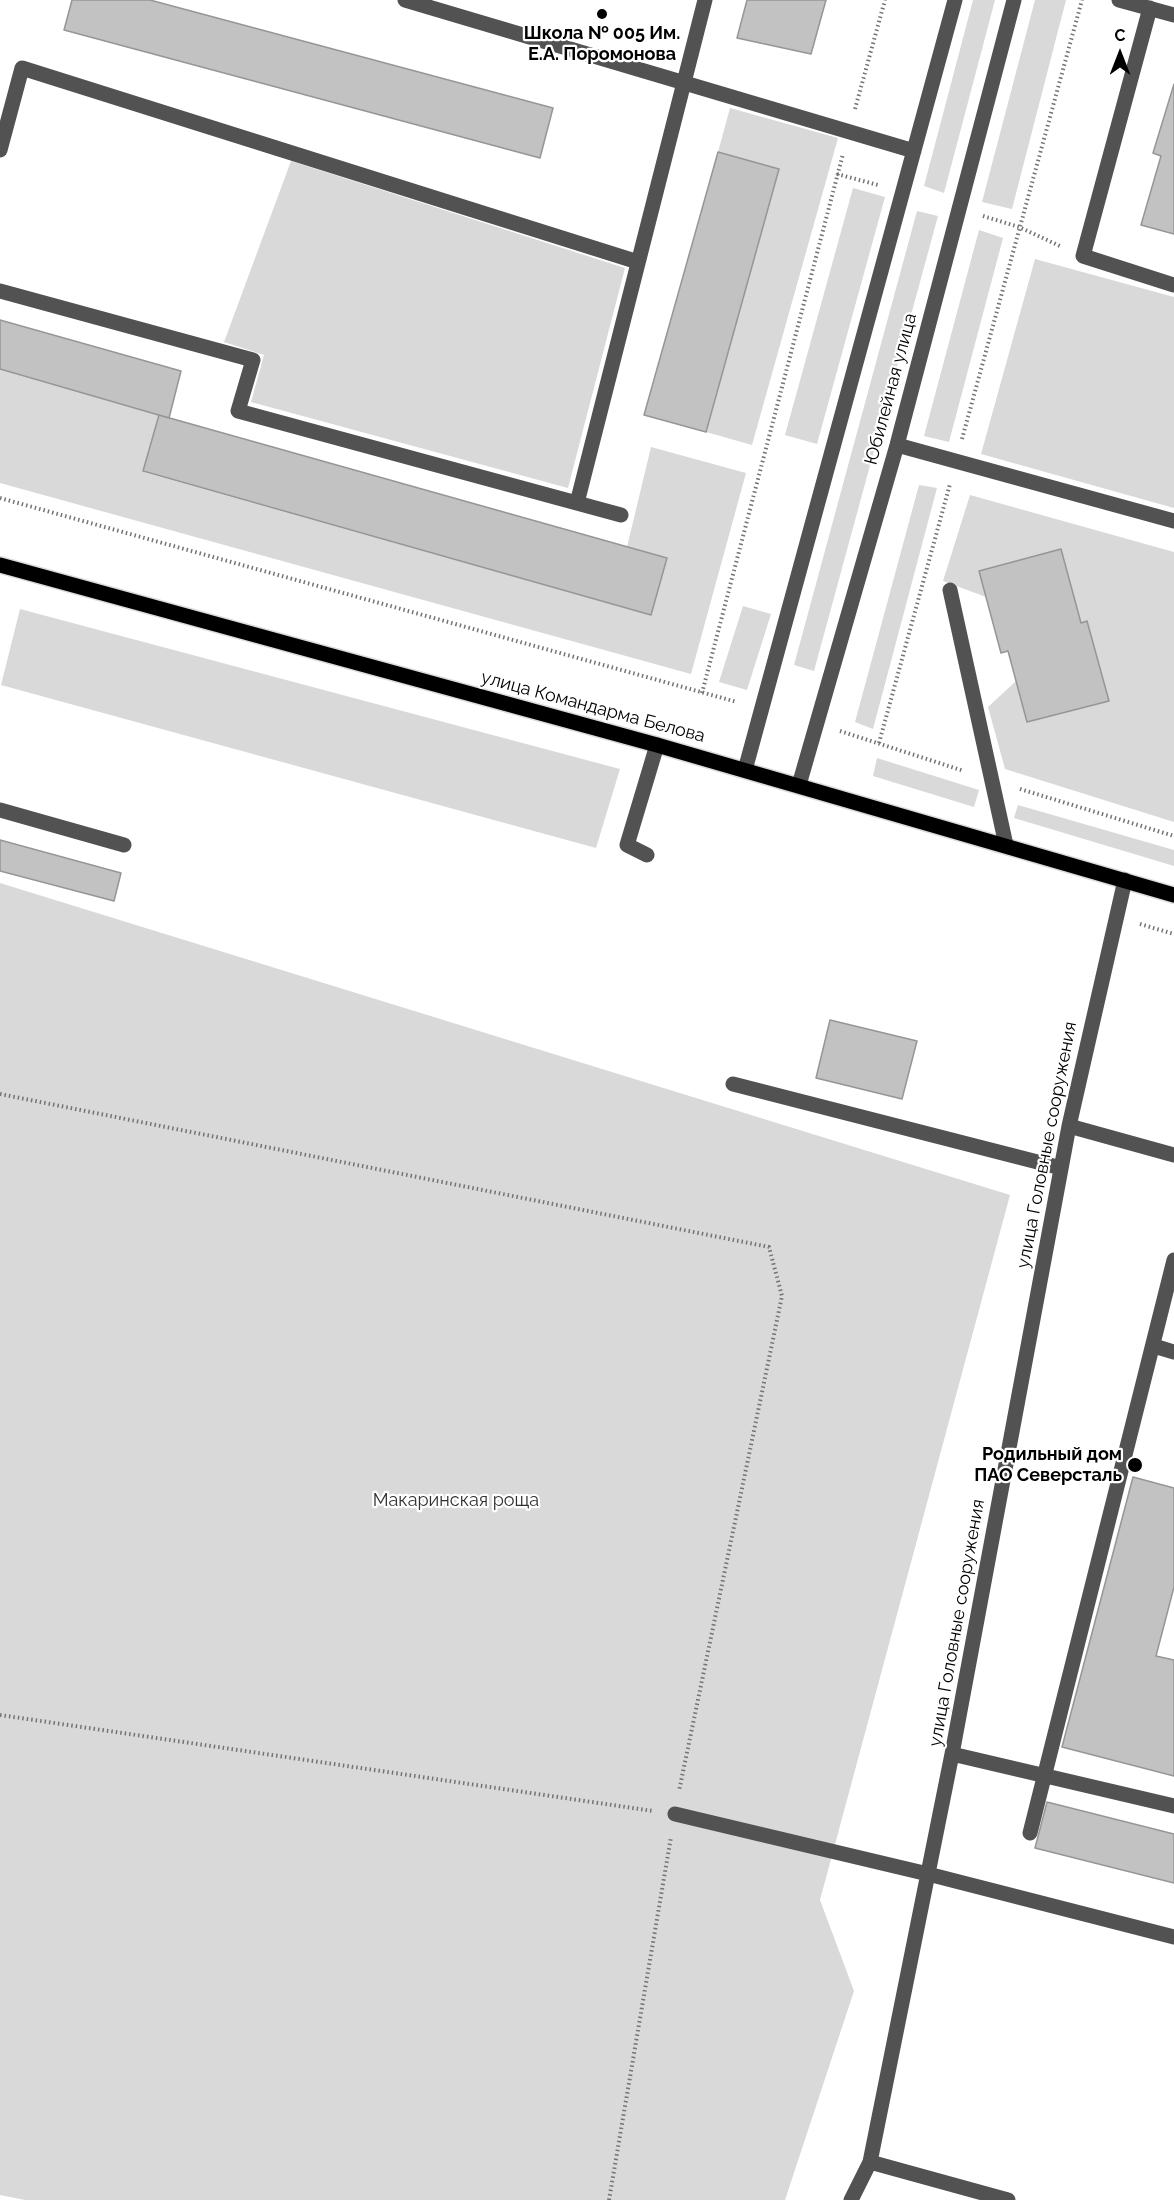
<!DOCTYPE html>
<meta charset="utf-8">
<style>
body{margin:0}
#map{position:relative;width:1174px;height:2200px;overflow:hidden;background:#fff;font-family:Raleway,sans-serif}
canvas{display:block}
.north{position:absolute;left:1090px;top:24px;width:60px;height:60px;-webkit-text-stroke:4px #fff;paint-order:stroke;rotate:0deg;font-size:16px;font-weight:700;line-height:24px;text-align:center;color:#000}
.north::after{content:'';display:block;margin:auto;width:21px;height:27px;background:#000;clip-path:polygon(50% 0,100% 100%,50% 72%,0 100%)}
</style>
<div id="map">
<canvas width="1174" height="2200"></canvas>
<div class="north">С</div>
</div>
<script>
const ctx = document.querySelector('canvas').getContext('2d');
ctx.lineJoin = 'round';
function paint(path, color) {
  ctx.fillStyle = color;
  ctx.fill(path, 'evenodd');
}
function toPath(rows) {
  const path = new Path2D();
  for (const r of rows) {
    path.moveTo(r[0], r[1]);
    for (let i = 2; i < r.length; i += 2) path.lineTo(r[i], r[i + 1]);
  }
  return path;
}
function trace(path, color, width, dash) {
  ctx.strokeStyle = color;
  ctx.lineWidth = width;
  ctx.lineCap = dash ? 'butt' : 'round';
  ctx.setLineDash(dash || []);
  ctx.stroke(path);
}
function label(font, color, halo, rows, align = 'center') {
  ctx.font = font + ' Raleway,sans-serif';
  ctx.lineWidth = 4.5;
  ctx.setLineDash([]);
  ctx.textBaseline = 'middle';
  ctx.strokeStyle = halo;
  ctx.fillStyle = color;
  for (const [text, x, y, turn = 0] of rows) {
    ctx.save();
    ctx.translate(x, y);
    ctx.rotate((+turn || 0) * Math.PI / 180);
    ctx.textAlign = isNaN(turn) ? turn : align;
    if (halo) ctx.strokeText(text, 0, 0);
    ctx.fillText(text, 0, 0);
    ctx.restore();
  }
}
paint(toPath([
 [973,0,995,0,944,193,924,186],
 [1035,0,1066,0,1012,209,982,202],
 [730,108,838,138,752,445,706,432,779,170,718,152],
 [291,161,625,268,568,488,251,402,264,355,224,342],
 [853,188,885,197,817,444,785,435],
 [917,211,938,216,814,671,794,665],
 [979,230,1003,238,949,442,924,436],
 [1035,259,1174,297,1174,508,981,454],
 [0,369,159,415,143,472,650,615,667,558,627,547,651,447,746,473,691,674,0,483],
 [919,485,937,488,873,729,855,722],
 [970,495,1174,552,1174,822,1005,769,988,707,1016,681,1028,722,1109,700,1087,621,1081,623,1061,549,979,571,986,597,943,581],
 [743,606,771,614,747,690,719,682],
 [20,609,620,769,596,848,1,685],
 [877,758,979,790,974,807,873,776],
 [1018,805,1174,850,1174,866,1014,818],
 [0,883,1010,1195,820,1900,854,1991,785,2200,25,2200,0,2195]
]), '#d9d9d9');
const building = toPath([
 [72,0,150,0,553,108,540,158,64,30,72,0],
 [747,0,826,0,811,54,737,38,747,0],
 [1174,84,1174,234,1141,225,1161,156,1153,153,1174,84],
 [718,152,779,169,706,432,644,415,718,152],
 [0,320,181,371,169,418,0,369,0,320],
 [159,415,667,558,651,615,143,471,159,415],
 [1061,549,1081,623,1087,621,1109,701,1027,722,1008,651,1001,653,979,571,1061,549],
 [0,840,121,873,114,901,0,871,0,840],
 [830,1020,917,1041,902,1099,816,1078,830,1020],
 [1133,1477,1174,1488,1174,1587,1156,1656,1174,1660,1174,1776,1062,1747,1133,1477],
 [1047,1802,1174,1834,1174,1883,1035,1848,1047,1802]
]);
paint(building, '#c2c2c2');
trace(building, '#969696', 1.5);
const major = toPath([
 [0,565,657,745,1174,895]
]);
trace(major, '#dbdbdb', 18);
trace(toPath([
 [855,109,885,0],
 [837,174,878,185],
 [983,216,1019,227,1060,246],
 [962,439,1082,0],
 [0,498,737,702],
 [702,693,843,154],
 [840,731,964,771],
 [879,743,950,484],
 [1020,789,1174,836],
 [1140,924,1174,934],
 [0,1094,769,1247,782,1296,679,1791],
 [0,1715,653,1811],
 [609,2200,671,1837]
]), '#747474', 4, [1.5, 3]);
trace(toPath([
 [405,0,914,151],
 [1119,0,1174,15],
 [1150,8,1083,256,1174,285],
 [0,150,22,68,638,262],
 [0,291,253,360,238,411,621,515],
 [897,445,1174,521],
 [577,503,705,0],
 [950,590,1006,845],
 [745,770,955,0],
 [799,785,897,445,1014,0],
 [0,810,124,845],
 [647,855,627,845,657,745],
 [733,1084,1061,1168],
 [1069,1126,1174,1155],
 [1154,1346,1174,1352],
 [952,1754,1174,1806],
 [675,1814,928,1874,1174,1937],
 [1030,1833,1174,1260],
 [870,2162,1008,2200],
 [851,2200,870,2162,952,1754,1069,1126,1125,880]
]), '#525252', 15);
trace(major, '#000', 15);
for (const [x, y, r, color] of [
 [602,14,6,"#000"],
 [1135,1465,8,"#000"]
]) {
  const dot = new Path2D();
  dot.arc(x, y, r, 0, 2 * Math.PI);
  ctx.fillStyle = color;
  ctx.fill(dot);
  trace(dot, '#fff', 2);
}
label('bold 18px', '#000', '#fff', [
 ["Школа № 005 Им.",602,34],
 ["Е.А. Поромонова",602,55],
 ["Родильный дом",1122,1455,"right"],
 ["ПАО Северсталь",1122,1476,"right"]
]);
label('18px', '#000', '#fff', [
 ["Юбилейная улица",891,389,-75],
 ["улица Командарма Белова",593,707,15],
 ["улица Головные сооружения",1047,1145,-79],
 ["улица Головные сооружения",957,1623,-80]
]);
label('18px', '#303030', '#fff', [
 ["Макаринская роща",456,1501]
]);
</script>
